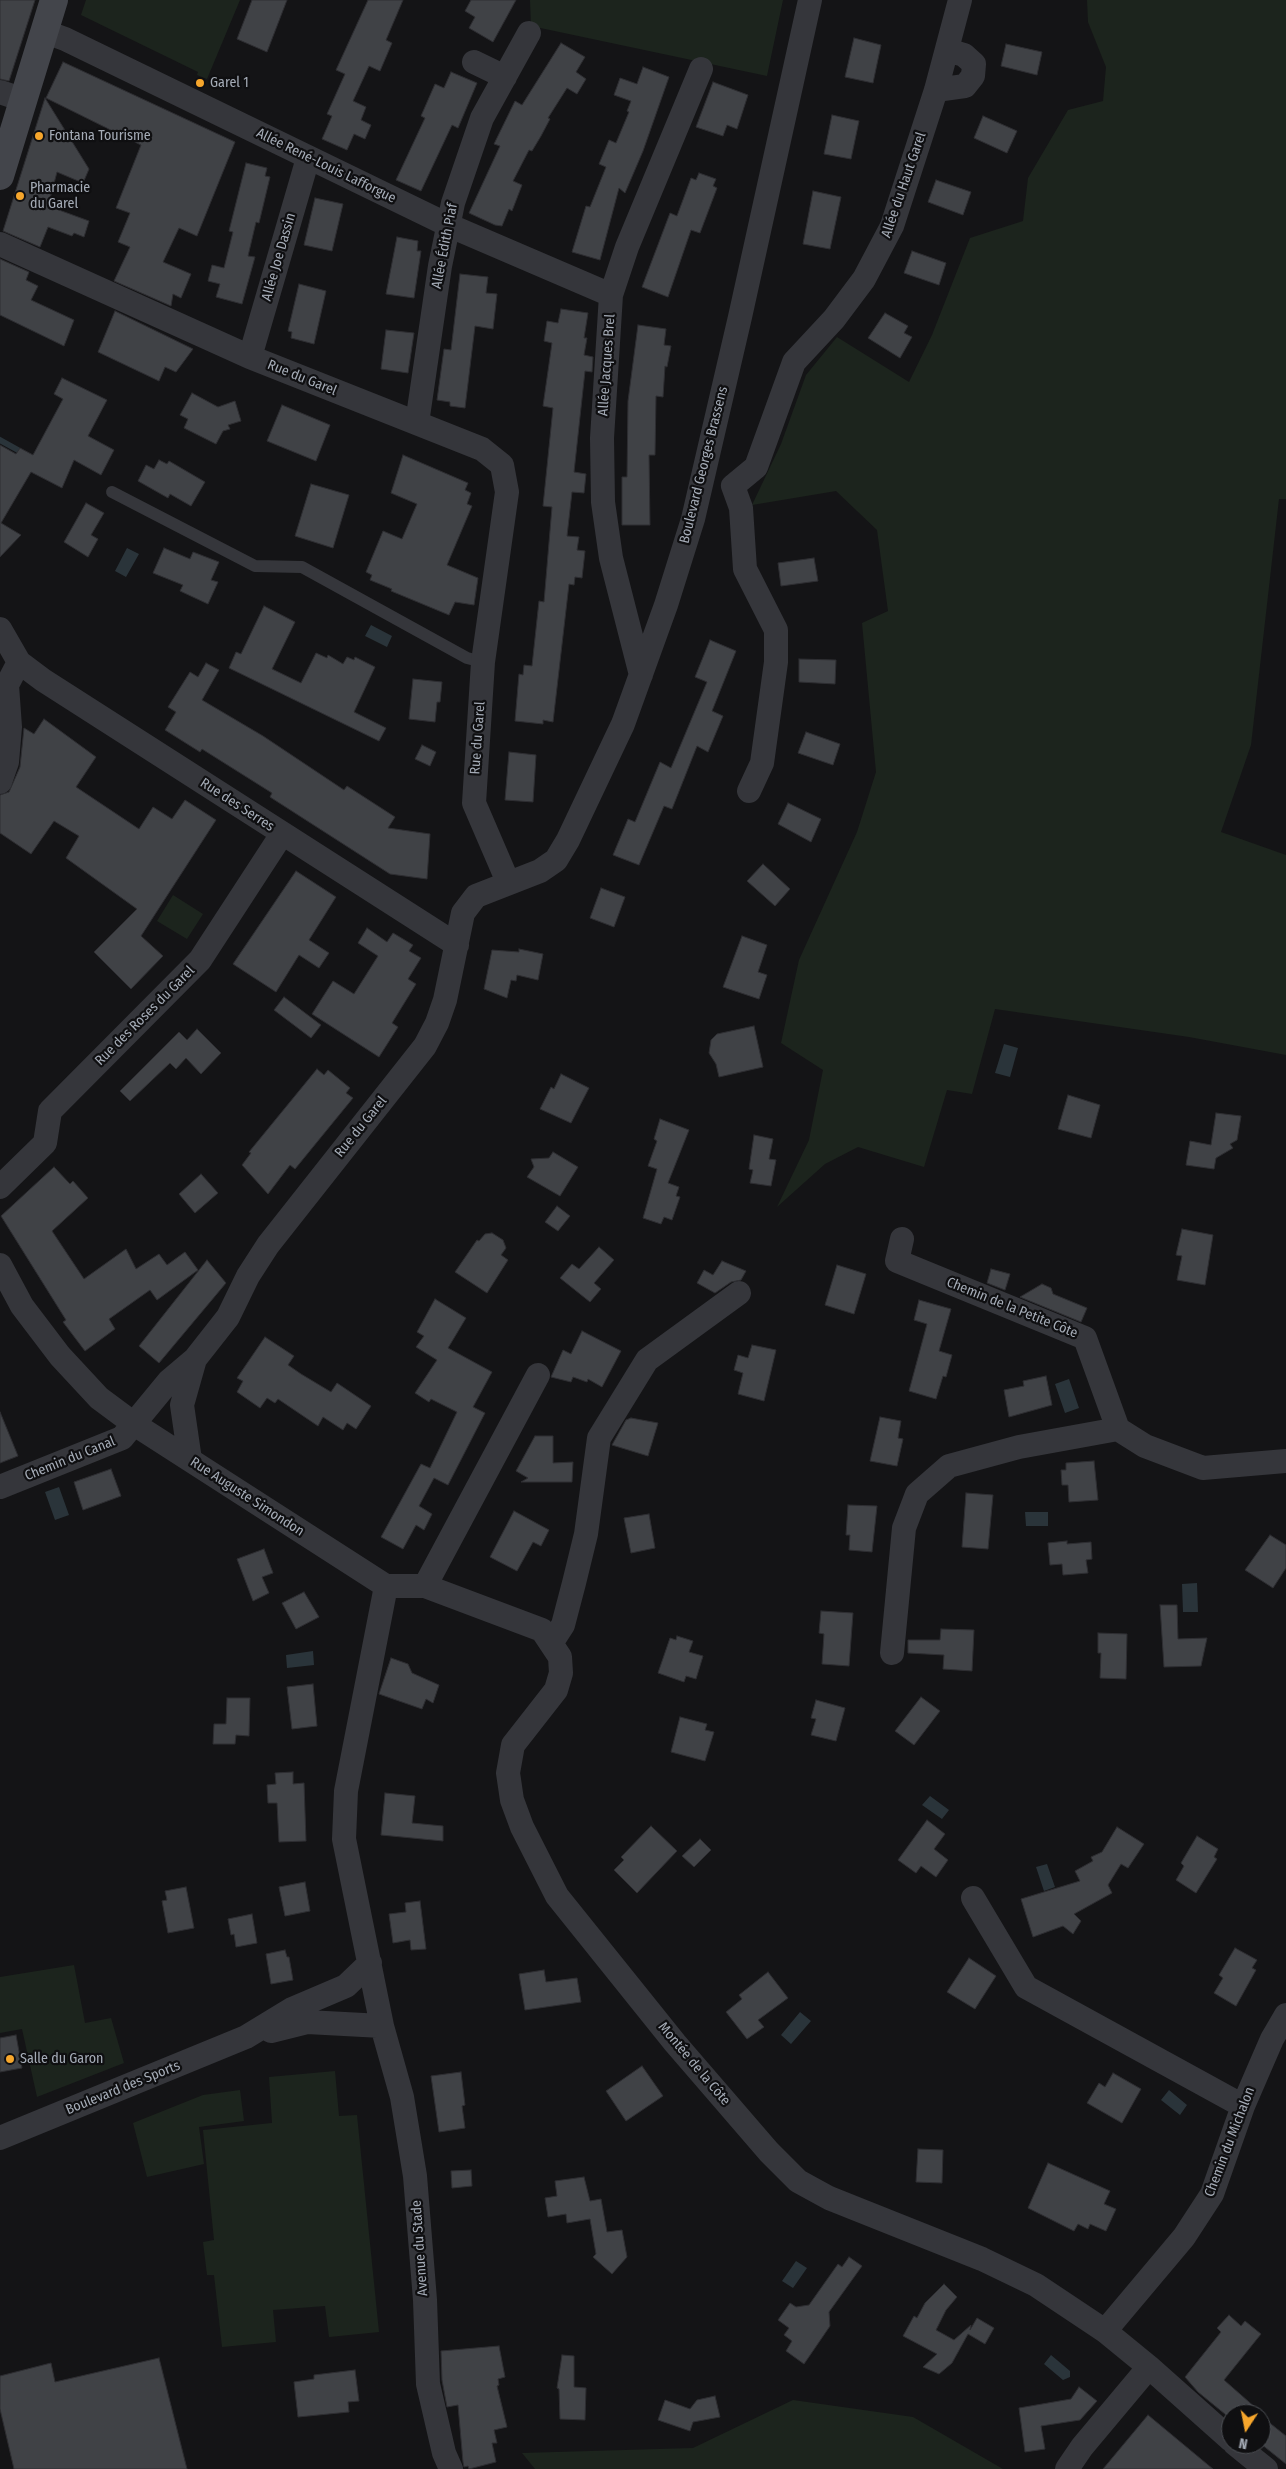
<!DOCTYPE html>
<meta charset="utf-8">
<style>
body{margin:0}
#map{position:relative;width:1286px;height:2469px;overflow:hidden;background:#141416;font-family:"Fira Sans Condensed",sans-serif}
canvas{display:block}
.north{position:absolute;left:1221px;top:2404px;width:50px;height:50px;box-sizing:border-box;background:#0f0f11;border:1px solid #4b4e53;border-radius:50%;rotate:191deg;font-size:14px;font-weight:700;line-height:20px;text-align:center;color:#a5acb7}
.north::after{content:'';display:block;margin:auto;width:18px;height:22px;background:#f6a62c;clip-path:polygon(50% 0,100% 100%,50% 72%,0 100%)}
</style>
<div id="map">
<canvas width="1286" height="2469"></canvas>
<div class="north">N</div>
</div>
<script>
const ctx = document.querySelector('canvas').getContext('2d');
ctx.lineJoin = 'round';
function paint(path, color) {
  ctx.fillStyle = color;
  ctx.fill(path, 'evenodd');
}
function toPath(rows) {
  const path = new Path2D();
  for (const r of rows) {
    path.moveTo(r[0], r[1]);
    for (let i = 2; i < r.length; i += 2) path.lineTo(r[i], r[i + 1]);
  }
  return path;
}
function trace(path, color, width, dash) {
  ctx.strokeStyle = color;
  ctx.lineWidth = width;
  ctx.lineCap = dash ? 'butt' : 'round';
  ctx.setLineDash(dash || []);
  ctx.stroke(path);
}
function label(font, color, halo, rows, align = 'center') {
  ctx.font = font + ' "Fira Sans Condensed",sans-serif';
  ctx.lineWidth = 4.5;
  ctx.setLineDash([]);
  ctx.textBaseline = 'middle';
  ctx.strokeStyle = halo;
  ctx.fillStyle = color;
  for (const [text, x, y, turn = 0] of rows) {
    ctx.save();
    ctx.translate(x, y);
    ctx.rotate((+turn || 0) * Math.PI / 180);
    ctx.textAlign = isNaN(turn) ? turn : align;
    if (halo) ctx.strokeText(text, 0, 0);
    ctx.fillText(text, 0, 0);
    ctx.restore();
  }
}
paint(toPath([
 [86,0,240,0,207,79,197,75,198,72,81,15],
 [530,0,783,0,767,76,531,26],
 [1087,0,1286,0,1286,499,1279,499,1251,745,1221,832,1286,855,1286,1055,1189,1037,995,1009,972,1094,947,1090,924,1167,858,1147,825,1164,777,1207,809,1140,823,1070,781,1043,799,960,857,832,876,772,862,623,888,611,877,530,836,491,752,505,781,444,806,375,837,337,909,382,932,335,970,238,1023,221,1028,178,1068,110,1103,101,1106,67,1088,22],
 [173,895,203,914,187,939,157,921],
 [74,1965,85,2023,111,2018,124,2063,37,2097,22,2029,0,2033,0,1977],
 [335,2071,339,2116,357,2115,379,2332,329,2337,325,2306,273,2310,276,2342,222,2347,214,2275,207,2275,203,2242,214,2240,203,2130,272,2123,269,2077],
 [240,2090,244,2121,199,2127,204,2164,147,2177,133,2123,203,2095],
 [793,2400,913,2417,1003,2469,535,2469,522,2453,693,2448]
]), '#1c241d');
paint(toPath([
 [127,548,139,554,126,577,115,571],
 [371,625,392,636,387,647,365,636],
 [1004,1044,1018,1048,1010,1077,995,1073],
 [1069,1379,1079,1408,1065,1413,1055,1384],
 [59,1487,69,1515,55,1520,45,1492],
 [1025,1512,1048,1512,1048,1526,1026,1526],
 [1197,1583,1198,1612,1183,1612,1182,1584],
 [313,1651,314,1665,287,1668,286,1655],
 [930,1796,949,1810,942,1819,922,1805],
 [1047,1864,1055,1887,1044,1891,1036,1867],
 [800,2012,811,2021,791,2044,781,2035],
 [1169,2090,1187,2105,1180,2115,1161,2100],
 [796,2261,807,2268,793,2288,782,2281],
 [1051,2355,1070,2371,1070,2377,1063,2380,1044,2364]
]), '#2a343a');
trace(toPath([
 [0,440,18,450]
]), '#2a343a', 6);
const building = toPath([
 [0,0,35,0,9,81,0,79,0,0],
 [252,0,287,0,267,52,237,39,252,0],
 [368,0,403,0,386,40,392,43,380,71,369,66,353,101,366,107,361,120,371,125,365,139,354,134,347,150,322,139,332,116,327,114,345,74,336,70,368,0],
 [471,0,516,0,493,42,469,28,475,17,465,11,471,0],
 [854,38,881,45,873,83,845,77,854,38],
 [561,43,585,57,576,72,586,79,577,94,567,88,548,118,550,119,541,136,532,151,529,150,513,181,522,185,512,211,509,209,502,226,495,225,469,213,500,146,494,144,515,101,522,105,561,43],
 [1006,44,1042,52,1037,75,1001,66,1006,44],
 [63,62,235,142,197,236,179,228,163,262,191,274,181,298,173,294,171,306,114,281,130,247,118,242,130,213,116,208,141,145,46,98,63,62],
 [643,67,669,77,643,151,625,193,619,188,600,260,572,252,586,206,590,207,606,167,599,164,609,140,616,143,629,112,627,111,631,101,614,95,620,78,637,84,643,67],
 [451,72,477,83,458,128,452,125,421,191,396,180,425,118,421,116,435,84,444,88,451,72],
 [713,82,748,95,737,129,727,125,723,136,696,127,713,82],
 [45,98,89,169,83,183,57,172,48,206,89,221,84,237,74,233,72,236,48,227,40,247,3,231,45,98],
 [832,115,859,121,851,159,824,154,832,115],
 [983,116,1017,131,1007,153,974,138,983,116],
 [246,163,267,168,265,176,270,177,259,223,256,222,248,256,255,257,242,304,216,297,220,284,208,281,212,265,224,268,233,232,229,231,246,163],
 [699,173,716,179,713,186,717,188,700,233,691,230,668,297,642,287,670,213,677,216,691,178,696,180,699,173],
 [936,180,971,192,963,215,928,202,936,180],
 [813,191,841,197,830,249,803,244,813,191],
 [315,198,343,204,332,251,304,245,315,198],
 [397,237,418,241,417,251,421,251,414,298,386,294,397,237],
 [912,251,946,263,939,285,904,273,912,251],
 [0,259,29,272,26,280,38,286,31,300,74,320,64,346,0,315,0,259],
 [460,274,488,277,486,293,497,294,493,329,475,326,465,408,450,406,450,402,437,400,444,349,451,350,460,274],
 [299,284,326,291,314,344,291,338,292,332,288,331,299,284],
 [561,309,588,313,584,338,587,338,584,355,593,357,592,372,585,371,574,472,586,474,584,493,572,492,567,536,579,537,577,550,585,551,582,578,575,577,574,585,569,584,553,722,543,720,543,724,515,721,519,674,523,675,524,665,532,666,539,601,544,602,552,507,543,506,553,408,543,406,552,343,544,341,547,321,558,323,561,309],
 [115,311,193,349,176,372,165,367,159,381,98,352,115,311],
 [885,313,908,326,904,333,912,337,900,358,868,338,885,313],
 [638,325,666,329,664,345,671,346,667,367,665,366,663,397,656,396,655,455,649,455,650,525,622,525,622,477,627,477,628,401,638,325],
 [386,330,414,333,408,373,381,369,386,330],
 [62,378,107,400,88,436,114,450,101,475,74,460,62,488,31,472,1,523,21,535,0,557,0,445,16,454,20,448,33,455,63,399,54,394,62,378],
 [192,393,218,407,235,401,241,421,228,425,230,429,223,431,216,444,184,428,188,419,180,415,192,393],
 [282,405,330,425,316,461,267,441,282,405],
 [403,455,468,483,465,490,471,493,467,504,472,506,447,565,478,578,474,605,455,602,449,615,391,591,392,589,370,580,372,575,366,572,383,531,402,539,417,504,391,493,403,455],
 [159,460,167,464,169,461,205,482,191,506,170,494,168,498,138,481,146,465,154,469,159,460],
 [311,484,349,495,333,548,295,536,311,484],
 [86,503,104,513,91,535,98,539,88,557,64,542,86,503],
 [164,548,190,559,193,552,219,562,211,580,218,582,208,604,180,591,183,585,153,573,164,548],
 [814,558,818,581,781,586,778,563,814,558],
 [264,606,295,622,272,669,301,683,316,653,327,658,328,655,343,664,347,657,354,660,355,657,375,667,354,712,386,728,379,741,229,668,236,652,241,654,264,606],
 [710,640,736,651,712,711,723,716,708,752,697,746,672,809,664,806,639,865,613,855,628,819,635,822,660,762,671,768,707,682,695,677,710,640],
 [799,659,836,660,835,684,799,682,799,659],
 [206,663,219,670,202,700,263,736,344,790,347,786,395,817,388,828,430,834,427,879,390,874,270,797,272,793,202,749,200,752,165,730,176,712,168,707,190,672,198,677,206,663],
 [413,679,442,682,440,702,437,702,435,722,409,719,413,679],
 [44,719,96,757,76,787,139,829,153,807,172,819,185,800,216,820,141,936,163,956,131,989,94,952,137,909,66,858,79,836,54,821,31,854,0,833,0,795,9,792,20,767,24,728,34,734,44,719],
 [806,732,840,744,833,765,798,753,806,732],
 [422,745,436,752,430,766,415,759,422,745],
 [509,752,536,755,533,802,505,800,509,752],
 [788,803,821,819,811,842,778,824,788,803],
 [763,864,790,889,775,906,747,881,763,864],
 [296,871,336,897,309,940,329,953,319,968,299,955,276,992,233,964,296,871],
 [601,888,625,897,614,927,590,918,601,888],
 [367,928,387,942,393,933,413,945,409,951,421,958,408,979,416,984,392,1023,398,1027,379,1057,312,1014,333,981,354,994,378,956,358,943,367,928],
 [742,936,767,945,758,972,767,975,759,999,723,987,742,936],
 [519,949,543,954,538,980,517,975,516,981,511,980,507,998,484,989,492,950,519,952,519,949],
 [284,997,321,1025,311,1038,274,1010,284,997],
 [754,1026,763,1067,719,1077,716,1064,709,1053,711,1040,717,1034,754,1026],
 [197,1029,221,1053,201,1074,186,1058,176,1069,170,1063,130,1101,120,1091,179,1032,187,1040,197,1029],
 [317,1069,324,1075,328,1070,350,1088,346,1093,353,1098,295,1169,290,1165,268,1194,242,1165,251,1153,249,1152,317,1069],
 [561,1074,589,1088,571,1123,540,1109,551,1087,554,1089,561,1074],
 [1068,1095,1100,1105,1091,1138,1058,1129,1068,1095],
 [1216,1113,1241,1116,1237,1140,1230,1144,1233,1148,1216,1158,1214,1169,1186,1165,1190,1141,1211,1145,1216,1113],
 [660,1119,689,1130,668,1183,679,1187,676,1196,680,1197,672,1220,664,1217,661,1224,643,1218,657,1169,648,1166,657,1141,654,1139,660,1119],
 [754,1135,773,1139,769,1159,776,1160,771,1186,750,1183,753,1170,749,1169,754,1135],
 [553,1152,578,1167,560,1196,527,1177,534,1167,531,1159,549,1158,553,1152],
 [54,1167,70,1184,73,1181,88,1198,52,1231,84,1279,126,1249,136,1269,159,1254,167,1265,185,1252,198,1270,157,1300,150,1290,109,1319,115,1329,85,1351,63,1322,66,1320,1,1216,54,1167],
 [201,1174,218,1193,195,1213,179,1194,201,1174],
 [557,1206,570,1216,558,1231,545,1222,557,1206],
 [1182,1229,1213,1235,1205,1285,1177,1280,1182,1256,1176,1255,1182,1229],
 [492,1233,503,1240,506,1248,501,1255,508,1260,487,1293,455,1272,477,1240,479,1241,485,1234,492,1233],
 [599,1247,614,1260,594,1283,601,1289,590,1302,560,1278,572,1264,579,1269,599,1247],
 [207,1260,226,1283,159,1363,139,1346,207,1260],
 [722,1261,746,1271,741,1280,731,1282,715,1293,697,1283,704,1270,713,1275,722,1261],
 [837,1265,866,1274,854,1314,825,1305,837,1265],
 [991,1269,1010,1274,1005,1290,987,1283,991,1269],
 [1042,1284,1051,1288,1053,1294,1087,1308,1081,1322,1020,1297,1042,1284],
 [435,1299,466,1318,448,1348,492,1372,473,1407,485,1413,448,1485,434,1478,419,1506,432,1514,424,1530,416,1525,403,1549,381,1537,421,1464,430,1468,457,1412,431,1399,429,1402,415,1393,437,1360,416,1347,424,1336,417,1332,435,1299],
 [919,1300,951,1309,939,1351,952,1355,946,1377,943,1376,936,1399,909,1391,927,1324,914,1320,919,1300],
 [582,1331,621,1351,602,1387,588,1379,587,1382,573,1377,571,1382,551,1377,563,1350,571,1354,582,1331],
 [265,1337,294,1356,288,1365,301,1374,331,1392,337,1383,371,1406,356,1429,347,1423,343,1430,323,1417,318,1426,278,1399,275,1403,267,1398,260,1408,237,1392,243,1381,237,1378,265,1337],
 [752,1345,776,1350,764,1401,738,1394,743,1373,734,1370,738,1355,748,1358,752,1345],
 [1046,1376,1052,1405,1009,1417,1004,1390,1024,1386,1023,1381,1046,1376],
 [0,1412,18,1456,0,1463,0,1412],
 [880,1417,901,1421,898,1438,903,1439,897,1466,870,1461,880,1417],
 [631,1418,658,1423,648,1456,612,1445,626,1420,631,1418],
 [535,1436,553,1436,553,1463,573,1462,572,1482,521,1482,528,1478,516,1471,535,1436],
 [1094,1461,1098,1500,1069,1502,1068,1485,1062,1485,1061,1470,1066,1470,1066,1463,1094,1461],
 [111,1469,121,1496,83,1510,74,1482,111,1469],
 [966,1493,993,1495,988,1549,962,1547,966,1493],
 [848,1505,877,1506,872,1552,849,1550,850,1535,846,1535,848,1505],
 [514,1511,549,1530,541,1546,533,1542,517,1571,490,1557,514,1511],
 [649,1514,655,1548,631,1553,624,1518,649,1514],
 [1270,1535,1286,1545,1286,1568,1273,1588,1245,1570,1270,1535],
 [1067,1541,1067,1544,1091,1542,1092,1559,1086,1560,1088,1573,1063,1575,1062,1564,1050,1565,1048,1543,1067,1541],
 [264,1549,273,1573,262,1577,269,1593,253,1601,237,1559,264,1549],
 [304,1592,319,1617,296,1629,282,1603,304,1592],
 [1160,1605,1177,1605,1178,1639,1207,1638,1201,1666,1164,1667,1160,1605],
 [821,1611,853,1613,849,1666,822,1664,824,1634,819,1633,821,1611],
 [941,1629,974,1630,972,1671,943,1669,944,1655,908,1653,908,1640,940,1640,941,1629],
 [1098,1633,1127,1634,1126,1679,1100,1678,1101,1653,1098,1653,1098,1633],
 [677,1636,693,1641,689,1652,703,1656,696,1679,686,1676,684,1682,658,1673,670,1638,676,1640,677,1636],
 [391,1658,408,1664,412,1673,439,1685,433,1703,426,1699,422,1709,379,1694,391,1658],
 [313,1684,317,1726,292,1729,287,1687,313,1684],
 [921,1697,940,1711,914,1745,895,1731,921,1697],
 [227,1698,250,1698,249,1736,236,1735,235,1744,213,1744,214,1724,226,1724,227,1698],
 [816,1700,845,1708,836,1741,811,1735,816,1719,811,1718,816,1700],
 [680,1717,707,1724,705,1730,714,1732,705,1761,671,1752,680,1717],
 [293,1772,293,1784,304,1783,306,1841,279,1842,277,1803,268,1803,267,1785,276,1784,275,1773,293,1772],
 [385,1793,415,1796,412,1823,443,1826,443,1841,381,1835,385,1793],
 [927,1820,945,1834,934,1849,948,1860,936,1877,921,1866,916,1873,898,1860,927,1820],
 [651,1826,677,1851,637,1893,614,1870,624,1860,621,1857,651,1826],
 [1117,1827,1144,1844,1128,1868,1121,1864,1108,1885,1112,1893,1074,1914,1081,1921,1073,1934,1063,1926,1033,1937,1021,1899,1080,1881,1075,1871,1093,1861,1091,1857,1102,1852,1117,1827],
 [1197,1836,1218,1849,1214,1857,1217,1859,1196,1893,1176,1880,1184,1866,1181,1863,1197,1836],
 [700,1839,711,1850,694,1867,682,1856,700,1839],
 [305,1882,310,1911,285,1916,279,1887,305,1882],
 [186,1887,194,1928,168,1933,162,1901,167,1900,165,1891,186,1887],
 [420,1901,426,1949,411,1950,410,1940,393,1943,389,1914,406,1912,405,1903,420,1901],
 [252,1914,257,1943,236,1947,234,1934,231,1935,228,1919,252,1914],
 [1235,1948,1257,1960,1252,1968,1256,1970,1236,2006,1214,1993,1223,1978,1219,1975,1235,1948],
 [285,1950,287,1957,289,1957,293,1980,271,1984,266,1954,285,1950],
 [969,1958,996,1976,975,2009,947,1992,969,1958],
 [544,1970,546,1982,577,1978,581,2002,525,2010,519,1974,544,1970],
 [768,1972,788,1998,758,2020,764,2027,747,2039,726,2012,742,1999,739,1995,768,1972],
 [16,2035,22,2068,0,2072,0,2038,16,2035],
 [642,2066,663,2096,626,2121,606,2091,642,2066],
 [461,2072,465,2105,462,2106,465,2128,439,2132,431,2076,461,2072],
 [1113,2073,1141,2089,1122,2123,1087,2103,1099,2083,1105,2087,1113,2073],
 [918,2149,943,2150,942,2183,916,2182,918,2149],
 [1048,2163,1110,2191,1104,2204,1116,2209,1106,2231,1090,2224,1088,2229,1078,2224,1074,2231,1028,2208,1048,2163],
 [471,2170,472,2186,452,2188,451,2171,471,2170],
 [584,2177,590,2201,601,2199,607,2232,622,2230,627,2257,612,2274,593,2257,596,2254,590,2219,567,2223,566,2214,548,2217,545,2198,557,2196,555,2181,584,2177],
 [849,2257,862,2266,829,2312,830,2326,804,2364,786,2351,792,2341,784,2335,789,2328,778,2320,790,2303,796,2307,809,2305,838,2264,842,2267,849,2257],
 [944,2284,957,2297,946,2310,936,2330,954,2340,971,2325,970,2330,977,2318,994,2328,985,2344,968,2334,952,2363,939,2374,923,2367,937,2354,903,2336,914,2316,917,2318,925,2303,944,2284],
 [1229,2315,1241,2326,1245,2321,1261,2334,1224,2380,1257,2409,1256,2412,1259,2414,1231,2414,1231,2419,1198,2392,1185,2377,1221,2332,1217,2328,1229,2315],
 [499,2346,505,2377,498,2379,499,2385,497,2386,507,2427,494,2430,497,2443,492,2443,496,2462,469,2469,468,2466,464,2467,463,2462,458,2405,447,2407,442,2380,441,2351,499,2346],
 [562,2355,574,2356,574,2387,586,2388,585,2420,560,2419,559,2389,557,2388,562,2355],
 [159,2358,187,2469,14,2469,0,2409,0,2376,51,2363,55,2382,159,2358],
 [355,2370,359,2401,348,2402,349,2412,298,2417,294,2382,314,2379,314,2375,355,2370],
 [1079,2387,1097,2401,1080,2420,1041,2426,1045,2449,1025,2452,1019,2408,1071,2399,1079,2387],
 [715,2396,720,2417,693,2422,690,2431,658,2420,665,2400,690,2409,697,2400,715,2396],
 [1148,2415,1213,2469,1103,2469,1148,2415],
 [1261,2416,1286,2436,1286,2464,1261,2444,1261,2416]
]);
paint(building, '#404246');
trace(building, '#2e2e32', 1);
trace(toPath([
 [112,492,255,566,302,567,467,658,483,662]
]), '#35363b', 12);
trace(toPath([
 [43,31,65,39,448,225,611,295],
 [474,62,505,77],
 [936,90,965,86,973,76,974,64,964,55,947,50],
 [0,92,24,100],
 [0,244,250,357,482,449,502,465,507,492,483,662,474,803,508,882],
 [250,357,308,158],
 [417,423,440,266,453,203,482,118,529,33],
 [0,629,19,662,43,680,457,945],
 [641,675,611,558,603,502,602,438,611,295,627,247,701,69],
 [0,782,7,762,10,727,7,685,19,662],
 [749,791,762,763,776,662,776,630,745,569,741,508,733,486,756,467,794,362,834,319,864,279,892,226,936,90,960,0],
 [0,1187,45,1143,50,1111,200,960,282,834],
 [902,1239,897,1261,1085,1338,1118,1429,1145,1446,1203,1468,1286,1461],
 [0,1265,22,1306,60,1356,99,1398,134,1424,386,1586,425,1586,542,1630,560,1657,561,1673,556,1690,513,1745,508,1773,512,1800,522,1827,557,1896,675,2043,769,2152,798,2181,829,2198,982,2259,1036,2285,1105,2331,1149,2367,1231,2440],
 [190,1460,182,1405,195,1359],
 [0,1487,122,1438,169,1381,195,1359,228,1317,248,1276,268,1245,425,1046,437,1023,445,1000,463,913,476,896,540,871,556,860,568,840,623,724,666,605,693,519,740,317,810,0],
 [386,1586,346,1791,344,1839,382,2026,402,2097,415,2176,425,2300,428,2384,444,2453,451,2469],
 [425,1586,538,1375],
 [552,1642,563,1625,574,1583,586,1534,599,1438,647,1360,739,1293],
 [892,1653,904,1528,917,1494,949,1466,1019,1447,1118,1429],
 [973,1898,1026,1987,1243,2106],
 [271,2031,307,2022,382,2026],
 [0,2138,246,2037,292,2009,346,1986,370,1963],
 [1105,2331,1184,2237,1212,2194,1243,2106,1272,2039,1286,2015],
 [1235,2444,1266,2469],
 [1067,2469,1082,2447,1149,2367]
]), '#35363b', 24);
trace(toPath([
 [0,176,54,0]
]), '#43454b', 28);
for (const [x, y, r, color] of [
 [200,83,5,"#f6a62c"],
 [39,136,5,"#f6a62c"],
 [20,196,5,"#f6a62c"],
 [10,2059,5,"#f6a62c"]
]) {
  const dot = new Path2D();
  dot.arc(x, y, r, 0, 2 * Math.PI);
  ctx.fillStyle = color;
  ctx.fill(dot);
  trace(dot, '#0f0f11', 2);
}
label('14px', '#a5acb7', '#0f0f11', [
 ["Garel 1",210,83],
 ["Fontana Tourisme",49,136],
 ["Pharmacie",30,188],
 ["du Garel",30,204],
 ["Salle du Garon",20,2059]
], 'left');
label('14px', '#a5acb7', '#0f0f11', [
 ["Allée René-Louis Lafforgue",326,166,26],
 ["Allée du Haut Garel",904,185,-71],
 ["Allée Édith Piaf",445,246,-79],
 ["Allée Joe Dassin",279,257,-74],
 ["Allée Jacques Brel",607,365,-86],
 ["Rue du Garel",302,378,22],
 ["Boulevard Georges Brassens",704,465,-76],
 ["Rue du Garel",478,738,-86],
 ["Rue des Serres",237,805,33],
 ["Rue des Roses du Garel",145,1016,-45],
 ["Rue du Garel",361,1127,-51],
 ["Chemin de la Petite Côte",1012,1308,22],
 ["Chemin du Canal",70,1459,-22],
 ["Rue Auguste Simondon",247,1497,33],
 ["Montée de la Côte",694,2064,50],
 ["Boulevard des Sports",123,2088,-22],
 ["Chemin du Michalon",1230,2142,-69],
 ["Avenue du Stade",420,2248,-94]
]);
</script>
